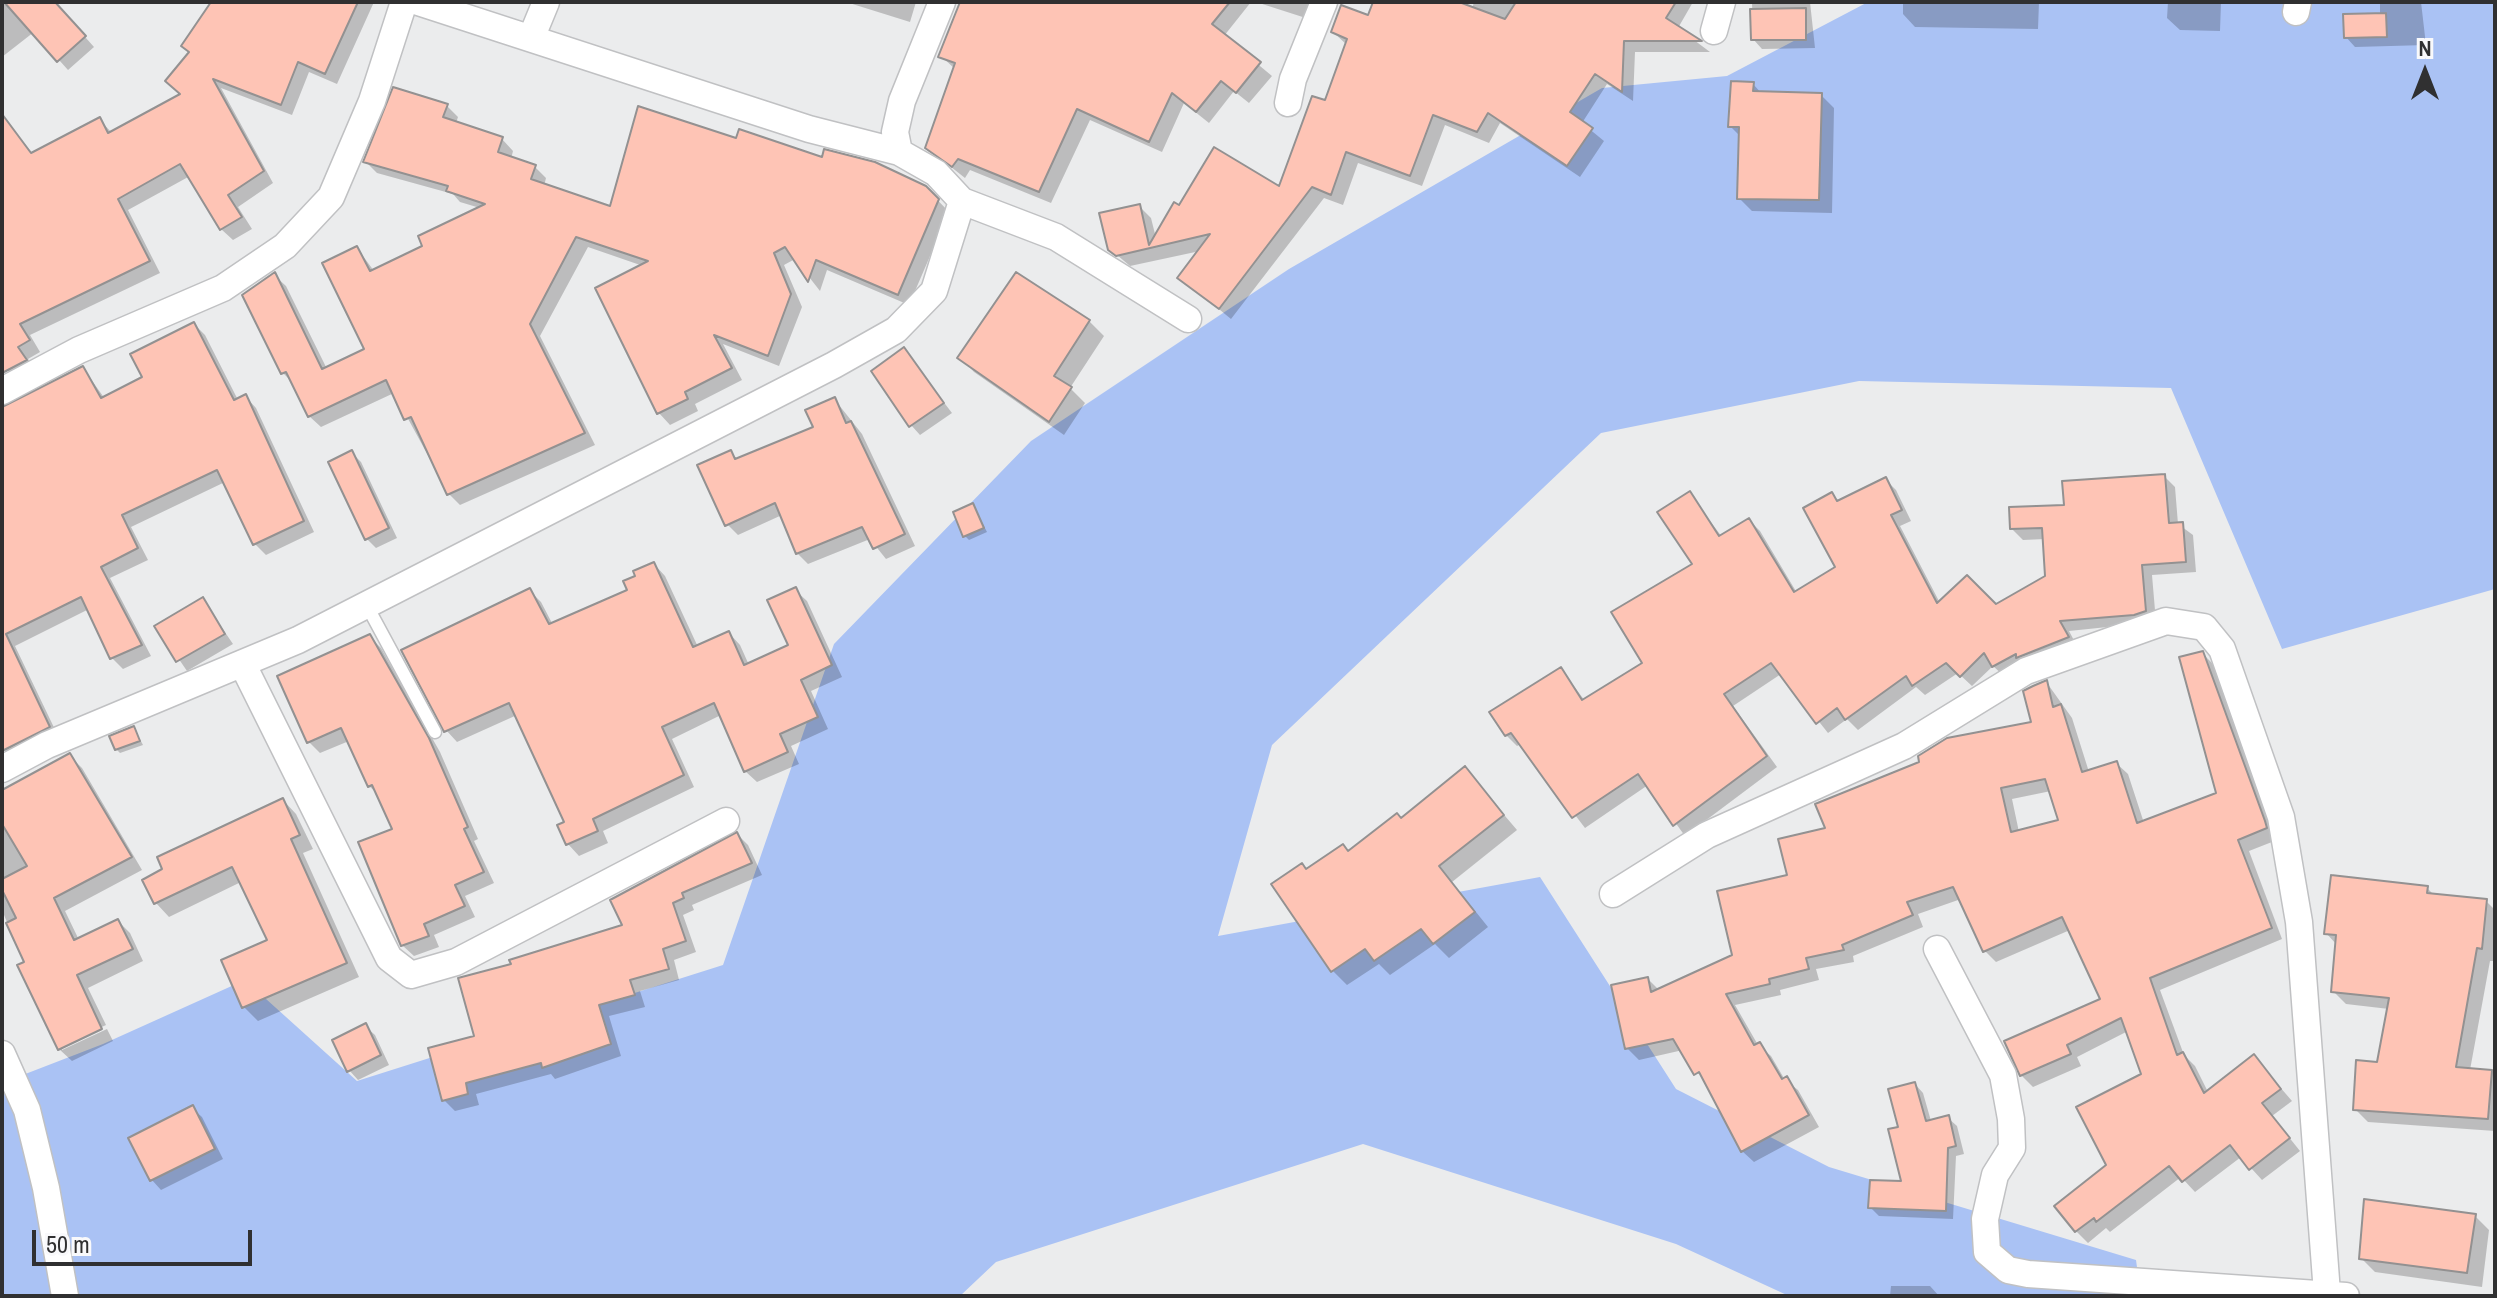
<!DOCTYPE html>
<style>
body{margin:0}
#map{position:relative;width:2497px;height:1298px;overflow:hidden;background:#ebeced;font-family:"Archivo Narrow",sans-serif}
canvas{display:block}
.frame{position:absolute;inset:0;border:4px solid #303031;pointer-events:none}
.north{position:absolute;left:2385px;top:32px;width:80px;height:80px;-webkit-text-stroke:6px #f9f9fb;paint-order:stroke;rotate:0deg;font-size:22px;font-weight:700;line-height:32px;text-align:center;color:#303031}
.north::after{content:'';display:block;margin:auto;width:28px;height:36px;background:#303031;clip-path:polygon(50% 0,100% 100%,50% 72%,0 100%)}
.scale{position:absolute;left:32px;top:1230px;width:220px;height:36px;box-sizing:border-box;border:4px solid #303031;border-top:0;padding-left:10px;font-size:24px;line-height:28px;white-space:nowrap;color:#303031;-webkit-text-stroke:6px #f9f9fb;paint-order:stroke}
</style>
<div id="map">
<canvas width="2497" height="1298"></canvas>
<div class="frame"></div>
<div class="north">N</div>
<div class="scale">50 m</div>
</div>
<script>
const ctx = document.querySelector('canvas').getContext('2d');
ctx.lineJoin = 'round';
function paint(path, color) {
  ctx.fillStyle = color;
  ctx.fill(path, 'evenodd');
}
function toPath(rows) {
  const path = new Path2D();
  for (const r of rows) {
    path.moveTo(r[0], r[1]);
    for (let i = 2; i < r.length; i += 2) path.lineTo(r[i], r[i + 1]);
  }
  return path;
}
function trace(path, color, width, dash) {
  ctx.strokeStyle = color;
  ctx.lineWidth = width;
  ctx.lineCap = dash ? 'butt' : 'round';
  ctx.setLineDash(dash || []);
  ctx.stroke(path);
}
paint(toPath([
 [1868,2,2495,2,2495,589,2282,649,2171,388,1859,381,1601,433,1272,745,1218,936,1540,877,1676,1089,1829,1167,2136,1260,2141,1296,1789,1296,1676,1244,1363,1144,996,1262,960,1296,2,1296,2,1083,103,1044,245,980,357,1081,723,965,834,644,1031,441,1289,269,1602,88,1727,76]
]), '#aac2f4');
paint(toPath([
 [2,2,54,2,94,47,68,70,34,32,2,57],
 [208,2,374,2,337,84,309,72,292,115,221,88,273,183,238,207,252,229,233,240,221,229,190,176,128,210,160,273,30,335,40,352,28,359,36,371,18,381,8,371,2,374,2,115,33,154,100,120,112,133,182,95,190,53,183,46,212,5],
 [846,2,916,2,910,22],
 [979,2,1251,2,1224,36,1272,76,1249,103,1234,91,1209,123,1184,103,1162,152,1090,120,1051,203,970,170,965,178,927,148,955,69,941,56],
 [1256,2,1318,2,1312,20],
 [1375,2,1454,2,1472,9,1474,2,1693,2,1678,28,1710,52,1635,52,1633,101,1607,84,1582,123,1604,141,1580,177,1500,123,1489,143,1445,125,1422,186,1358,163,1343,205,1324,198,1231,319,1180,277,1200,251,1130,266,1110,249,1139,206,1151,218,1156,238,1180,208,1280,189,1326,103,1347,45,1333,32,1369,18],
 [1752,2,1810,2,1815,48,1762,49,1753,39],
 [1903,2,2039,2,2038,29,1915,27,1903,14],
 [2168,2,2221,2,2220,31,2180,30,2167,18],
 [2380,2,2421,2,2426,45,2355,47,2346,37,2380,15],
 [1753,84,1762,94,1821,95,1834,108,1832,213,1752,211,1739,198,1741,137,1730,126],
 [447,106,458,117,456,123,502,139,513,151,511,159,535,167,546,178,544,186,612,208,737,140,925,187,949,212,909,305,827,270,820,291,795,259,784,265,802,307,779,366,723,344,742,380,695,404,698,411,670,425,659,413,598,289,643,266,588,247,540,336,595,445,460,505,449,494,394,393,321,427,309,416,295,385,283,373,274,275,286,286,327,369,367,350,357,248,374,271,425,246,480,208,460,202,453,194,377,173,366,162],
 [1016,274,1089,321,1104,336,1070,388,1085,403,1064,435,974,372,960,357],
 [194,324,205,335,238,400,245,396,256,408,314,532,266,555,255,544,225,482,131,527,148,560,110,578,151,656,123,669,112,658,89,609,15,646,59,738,15,761,2,747,2,413,83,368,105,399,145,378],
 [904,350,952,413,920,435,911,425],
 [835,400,862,434,915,546,886,559,870,539,808,564,797,553,782,515,738,535,727,524,730,452,738,460,815,428],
 [352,453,361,462,397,538,376,548,366,538],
 [2164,476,2175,487,2178,524,2193,535,2196,572,2152,575,2156,622,2069,631,2078,648,2005,677,1993,666,1972,686,1958,673,1925,695,1916,687,1858,730,1847,719,1828,733,1781,674,1733,706,1777,767,1685,836,1648,785,1585,828,1521,744,1517,746,1506,735,1561,669,1585,701,1645,663,1694,565,1689,493,1722,537,1749,520,1760,531,1797,593,1838,568,1832,495,1839,502,1885,479,1896,490,1911,521,1900,526,1940,603,1996,606,2047,578,2045,539,2023,540,2012,529],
 [973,505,987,532,969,540,965,536],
 [654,564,665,576,698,647,729,633,740,645,749,665,790,646,795,590,807,601,842,677,811,691,828,729,791,746,799,764,757,782,745,771,721,715,672,739,694,787,603,831,608,843,579,856,568,844,560,826,566,823,517,715,457,742,446,730,530,591,541,602,553,625,629,591],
 [203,600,233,644,187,671,157,627],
 [370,637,381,648,440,752,478,839,474,841,494,883,465,896,475,917,434,935,439,947,414,956,402,945,395,830,379,795,369,786,349,741,320,753,309,742],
 [2202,653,2214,665,2277,840,2249,851,2282,939,2160,990,2184,1055,2195,1066,2208,1092,2254,1057,2292,1101,2272,1116,2300,1151,2262,1180,2241,1157,2195,1192,2181,1177,2110,1232,2106,1228,2088,1243,2076,1231,2109,1166,2143,1075,2128,1031,2077,1057,2081,1066,2033,1087,2021,1075,2103,1000,2070,930,1996,962,1985,951,1961,899,1918,914,1923,927,1853,956,1854,962,1816,969,1819,980,1780,990,1781,995,1735,1005,1758,1045,1771,1056,1785,1080,1798,1090,1819,1127,1754,1162,1742,1151,1708,1086,1683,1050,1639,1060,1627,1048,1648,979,1659,990,1734,956,1789,876,1828,829,2034,724,2047,683,2072,718,2089,772,2116,763,2128,774,2144,823,2219,794],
 [2051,791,2061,822,2019,832,2012,799],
 [134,728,143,745,120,753,116,749],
 [69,755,82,768,142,870,65,911,79,940,118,921,130,933,143,961,88,988,106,1025,62,1046,62,1050,107,1029,113,1041,72,1061,59,1049,2,910,2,792],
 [1465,769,1517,830,1452,882,1488,927,1449,958,1435,944,1390,975,1379,964,1347,985,1333,971,1274,885,1349,853,1401,820],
 [283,800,296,814,313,849,303,853,359,977,258,1021,244,1007,269,941,241,882,169,917,156,903],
 [737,834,748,845,762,875,692,905,694,910,683,915,696,952,674,960,679,980,640,991,645,1007,609,1016,621,1056,555,1079,551,1074,476,1094,479,1105,455,1111,444,1100,513,966,624,927],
 [2427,888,2435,896,2486,901,2495,910,2495,961,2490,961,2470,1070,2495,1072,2495,1131,2368,1122,2355,1109,2378,1064,2389,1009,2346,1004,2333,991,2337,945,2326,933],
 [365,1026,375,1035,389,1065,358,1080,349,1070],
 [1915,1084,1923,1093,1931,1121,1948,1118,1957,1126,1964,1154,1956,1156,1953,1219,1879,1216,1870,1207,1903,1183,1900,1128],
 [192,1108,202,1117,223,1159,161,1190,152,1180],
 [2475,1216,2489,1230,2482,1287,2375,1272,2361,1258],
 [1891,1286,1930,1286,1939,1296,1890,1296]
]), '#0003');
const building = toPath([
 [4,2,55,2,86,36,57,62,4,2],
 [211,2,358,2,325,74,298,62,281,105,213,79,264,171,228,195,242,217,220,230,180,164,118,199,150,261,20,324,30,340,18,347,27,360,2,373,2,114,31,153,100,117,108,133,180,94,165,81,189,52,181,46,211,2],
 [960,2,1230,2,1212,24,1261,62,1236,93,1221,81,1196,112,1172,93,1149,142,1077,109,1039,192,958,159,952,167,925,148,955,63,938,57,960,2],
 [1373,2,1459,2,1505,19,1516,2,1676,2,1666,18,1702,41,1624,41,1622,92,1595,74,1570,112,1593,128,1567,166,1488,113,1477,132,1433,115,1410,176,1346,152,1331,195,1312,187,1219,309,1177,278,1210,234,1116,256,1108,250,1099,213,1140,204,1149,245,1174,202,1179,205,1214,147,1279,186,1312,96,1325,100,1347,39,1331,32,1341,5,1368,15,1373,2],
 [1806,8,1806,40,1751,40,1750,9,1806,8],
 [2386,13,2387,37,2344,38,2343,14,2386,13],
 [1731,81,1754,82,1753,91,1822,93,1819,200,1737,199,1739,127,1728,127,1731,81],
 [393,87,448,104,443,117,503,137,498,152,536,165,531,179,610,206,638,106,736,138,739,129,822,157,824,149,875,162,926,186,939,199,898,295,816,260,808,282,785,247,774,253,791,294,768,356,714,335,732,368,685,392,688,399,657,414,595,288,648,261,576,237,530,324,585,433,447,495,411,417,404,420,386,380,308,417,286,372,281,374,242,295,275,272,322,369,364,349,322,263,357,246,370,271,422,246,418,236,485,204,446,191,448,186,363,162,393,87],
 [1016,272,1090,320,1054,376,1072,387,1049,422,957,358,1016,272],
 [194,322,234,400,246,394,304,521,253,545,217,470,122,515,138,548,101,567,142,645,110,659,81,597,6,634,50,727,2,751,2,407,83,366,101,398,142,377,130,354,194,322],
 [904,347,944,403,909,427,871,371,904,347],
 [835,397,846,423,851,421,905,534,873,549,862,527,796,554,775,503,725,526,697,465,731,450,735,459,813,427,805,410,835,397],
 [352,450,389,528,365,540,328,462,352,450],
 [2165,474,2169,523,2183,522,2186,562,2142,565,2146,611,2134,615,2060,621,2069,637,2016,658,2016,654,1992,667,1984,653,1960,677,1946,663,1912,686,1906,676,1845,720,1837,708,1816,724,1771,663,1724,694,1767,756,1673,826,1638,774,1572,818,1511,733,1505,736,1489,712,1561,667,1582,700,1642,663,1611,612,1692,564,1657,512,1690,491,1719,536,1749,518,1794,592,1835,567,1803,508,1832,492,1837,501,1886,477,1902,510,1891,515,1937,603,1967,575,1996,604,2045,576,2042,528,2010,529,2009,507,2064,505,2062,481,2165,474],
 [973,503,984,528,963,537,953,512,973,503],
 [654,562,693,647,729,631,744,665,788,645,767,600,796,587,832,665,801,680,818,717,780,734,788,752,744,772,714,703,662,727,684,775,593,819,598,831,566,845,557,825,564,822,509,703,444,732,401,650,530,588,549,624,627,590,623,581,635,576,633,571,654,562],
 [203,597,225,634,176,662,154,626,203,597],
 [370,634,429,738,468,827,464,829,484,872,455,885,465,906,424,924,429,936,401,946,358,842,392,829,372,785,368,787,341,728,307,743,277,676,370,634],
 [2203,651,2265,821,2267,828,2238,840,2272,928,2150,978,2177,1055,2183,1052,2204,1093,2254,1054,2281,1089,2262,1103,2290,1138,2249,1170,2230,1145,2182,1182,2169,1166,2096,1222,2094,1218,2075,1232,2054,1206,2106,1165,2076,1107,2141,1074,2121,1018,2067,1045,2071,1054,2020,1076,2004,1041,2100,999,2062,917,1983,952,1953,887,1907,902,1913,915,1842,945,1844,950,1806,958,1809,969,1769,979,1770,984,1726,994,1754,1045,1760,1042,1782,1079,1787,1076,1809,1115,1741,1152,1699,1072,1694,1075,1673,1039,1625,1049,1611,985,1648,977,1651,992,1732,955,1717,891,1787,875,1778,839,1825,828,1815,804,1919,762,1918,756,1947,738,2031,722,2023,691,2033,686,2047,680,2053,707,2061,704,2082,772,2117,761,2137,823,2216,793,2179,657,2203,651],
 [2045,779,2058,820,2011,832,2001,788,2045,779],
 [134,726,140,741,115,750,109,736,134,726],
 [70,753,132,857,54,898,74,940,118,919,133,949,77,975,102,1029,58,1050,17,965,24,962,6,923,16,918,2,890,2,879,27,866,2,824,2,790,70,753],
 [1465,766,1504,815,1439,866,1475,912,1433,944,1421,929,1374,961,1365,949,1331,972,1271,884,1302,863,1306,869,1343,844,1348,851,1397,813,1401,818,1465,766],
 [283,798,300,835,291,839,347,963,242,1008,221,960,267,940,232,867,154,904,142,880,162,869,157,857,283,798],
 [737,832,752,863,682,893,684,898,673,903,686,941,663,949,669,969,630,980,635,995,599,1005,611,1044,542,1068,541,1063,466,1083,468,1094,442,1101,428,1048,474,1036,458,978,511,964,509,960,622,925,610,900,737,832],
 [2331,875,2428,886,2427,893,2487,899,2482,949,2477,948,2456,1067,2492,1070,2488,1119,2353,1110,2356,1060,2377,1062,2389,998,2331,992,2336,935,2324,934,2331,875],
 [366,1023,381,1055,347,1072,332,1040,366,1023],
 [1915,1082,1926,1121,1949,1115,1956,1146,1948,1148,1946,1211,1868,1208,1870,1180,1901,1181,1888,1129,1898,1127,1888,1089,1915,1082],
 [193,1105,215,1149,150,1181,128,1138,193,1105],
 [2364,1199,2476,1214,2467,1273,2359,1259,2364,1199]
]);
paint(building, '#fec4b5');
trace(building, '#939191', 2);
const lane = toPath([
 [366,604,435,732]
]);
const street = toPath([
 [418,2,809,129,899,152],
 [2296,12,2298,2],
 [1714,31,1722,2],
 [532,36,546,2],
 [1288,103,1293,79,1324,2],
 [962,201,1056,237,1188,319],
 [2,391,79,350,223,288,285,246,331,197,372,101,404,2],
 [243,665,389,958,411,975,456,962,726,821],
 [2,769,47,745,298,640,834,365,896,330,934,291,962,201,936,173,899,152,895,132,902,101,942,2],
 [1613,894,1707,835,1904,746,2026,671,2166,621,2204,627,2222,649,2281,817,2299,922,2327,1293],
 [1937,949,2003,1075,2011,1119,2012,1148,1995,1175,1985,1219,1987,1252,2008,1270,2028,1274,2346,1296],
 [2,1054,27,1110,46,1188,65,1296]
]);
trace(lane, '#c0c1c3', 15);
trace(street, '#c0c1c3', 29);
trace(lane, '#fff', 12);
trace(street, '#fff', 26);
</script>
